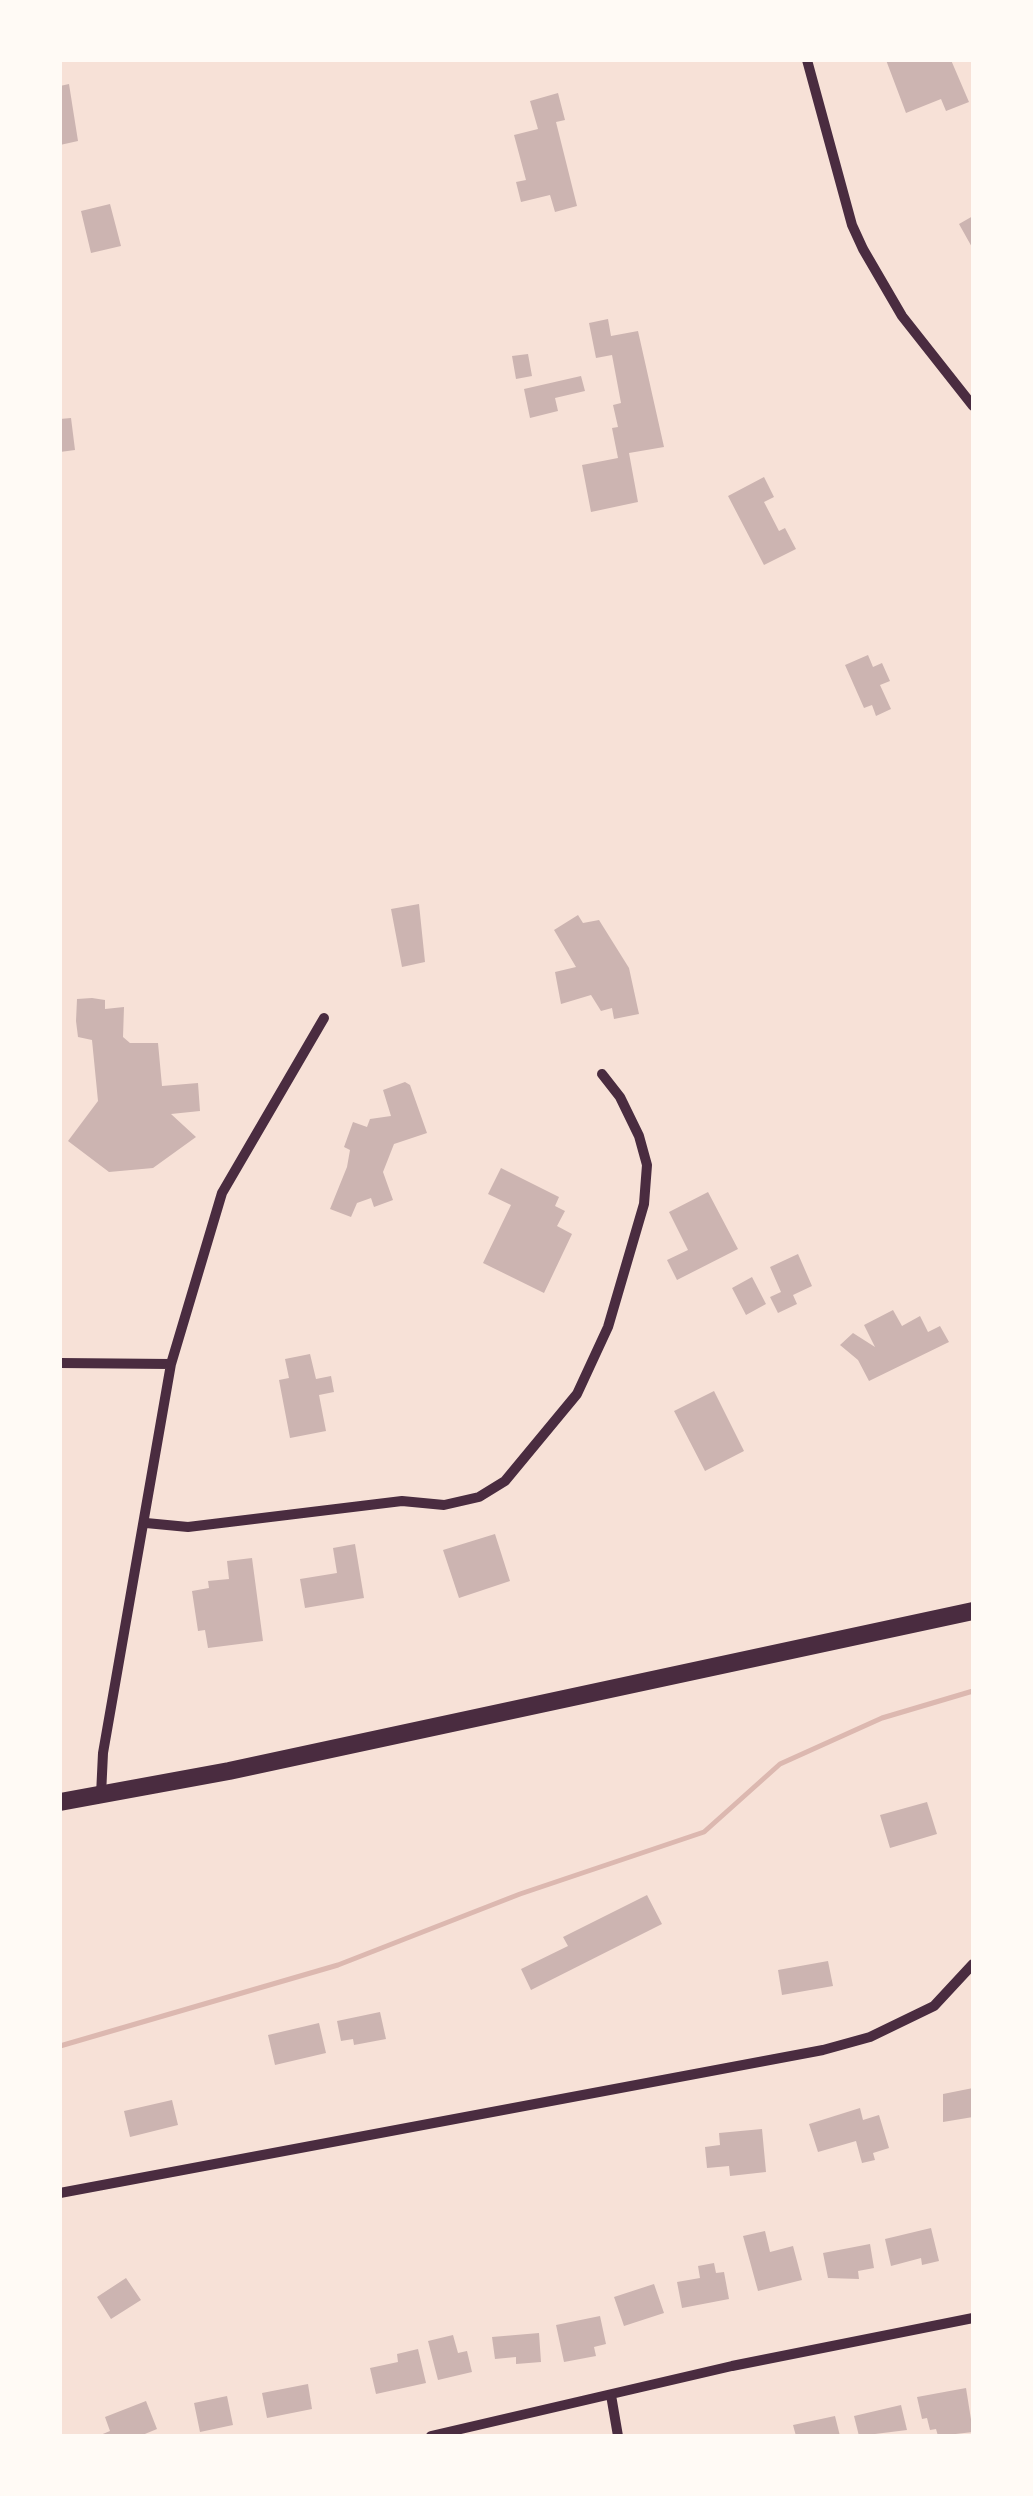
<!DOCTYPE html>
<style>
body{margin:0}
#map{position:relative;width:1033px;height:2496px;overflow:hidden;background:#f7e1d7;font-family:Manrope,sans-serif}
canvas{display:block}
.frame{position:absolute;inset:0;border:62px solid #fffaf5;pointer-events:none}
</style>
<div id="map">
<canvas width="1033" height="2496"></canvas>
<div class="frame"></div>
</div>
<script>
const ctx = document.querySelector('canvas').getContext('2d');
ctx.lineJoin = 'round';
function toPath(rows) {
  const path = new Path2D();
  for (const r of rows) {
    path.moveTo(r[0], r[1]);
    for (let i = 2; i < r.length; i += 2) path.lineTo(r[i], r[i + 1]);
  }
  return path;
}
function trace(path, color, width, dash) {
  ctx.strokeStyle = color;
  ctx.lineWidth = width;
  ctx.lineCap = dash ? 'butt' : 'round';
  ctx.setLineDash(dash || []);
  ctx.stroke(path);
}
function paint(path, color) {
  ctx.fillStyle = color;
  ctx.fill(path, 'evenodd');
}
trace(toPath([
 [60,2046,338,1965,520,1894,704,1832,780,1764,882,1718,973,1691]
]), '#dcb8b0', 5);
paint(toPath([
 [886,60,951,60,969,102,946,111,941,99,906,113],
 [69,84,78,141,60,145,60,86],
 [558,93,565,120,556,122,577,206,555,212,550,195,521,202,516,182,526,180,514,135,538,129,530,101],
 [110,204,121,246,91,253,81,211],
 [973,216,973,249,959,224],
 [608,319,611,336,638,331,664,447,629,453,638,502,591,512,582,465,618,458,612,428,618,427,613,405,621,403,612,355,596,358,589,323],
 [528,354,532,376,516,379,512,356],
 [581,376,585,391,555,398,558,411,530,418,524,389],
 [71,418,75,450,60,452,60,419],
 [764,477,774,497,764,502,779,531,785,528,796,549,764,565,728,496],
 [868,655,873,667,882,663,890,681,880,685,891,709,876,716,872,705,864,708,845,665],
 [419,904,425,962,402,967,391,909],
 [578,915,583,923,599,920,629,968,639,1014,614,1019,612,1008,601,1011,591,995,561,1004,555,972,576,967,554,930],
 [92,998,105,1000,105,1009,124,1007,123,1037,130,1043,158,1043,162,1086,198,1083,200,1111,171,1114,196,1137,153,1168,109,1172,68,1141,98,1101,92,1040,78,1037,76,1021,77,999],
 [405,1082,410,1085,427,1133,394,1144,383,1172,393,1200,374,1207,371,1198,357,1203,351,1217,330,1209,347,1167,350,1150,344,1147,353,1122,367,1127,370,1119,391,1116,383,1090],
 [501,1168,559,1197,555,1206,565,1211,557,1226,572,1234,544,1293,483,1263,511,1205,488,1194],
 [708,1192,738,1249,677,1280,667,1260,688,1250,669,1212],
 [798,1254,812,1286,793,1295,797,1304,778,1313,770,1297,781,1292,770,1267],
 [752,1277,766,1304,746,1315,732,1288],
 [893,1310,902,1326,920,1316,928,1332,940,1326,949,1342,869,1381,858,1360,840,1345,853,1333,875,1347,864,1325],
 [310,1354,316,1379,331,1376,334,1392,319,1395,326,1431,290,1438,279,1380,289,1378,285,1359],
 [714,1391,744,1451,705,1471,674,1411],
 [495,1534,510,1581,459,1598,443,1550],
 [355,1544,364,1598,305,1608,300,1579,337,1573,333,1548],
 [252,1558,263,1641,208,1648,205,1630,198,1631,192,1591,209,1588,208,1581,229,1579,227,1561],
 [927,1802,937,1834,890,1848,880,1815],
 [647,1895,662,1924,531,1990,521,1969,568,1946,563,1937],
 [828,1961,833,1986,782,1995,778,1970],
 [380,2012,386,2039,354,2045,353,2039,341,2041,337,2021],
 [319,2023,326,2053,275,2065,268,2035],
 [973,2088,973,2117,943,2122,943,2094],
 [172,2100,178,2125,130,2137,124,2111],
 [860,2108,863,2120,879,2115,889,2148,873,2153,875,2160,862,2163,856,2141,818,2152,809,2124],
 [762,2129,766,2172,730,2176,729,2166,707,2168,705,2147,720,2145,719,2133],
 [931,2228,939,2261,922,2265,921,2258,891,2266,885,2239],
 [765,2231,770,2252,793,2246,802,2280,758,2291,743,2236],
 [870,2244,874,2268,858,2271,859,2279,828,2278,823,2253],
 [714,2263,716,2273,724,2272,729,2299,682,2308,677,2282,700,2278,698,2266],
 [126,2278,141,2300,111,2319,97,2297],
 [654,2284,664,2313,624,2326,614,2297],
 [600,2316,606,2344,594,2347,596,2356,564,2362,556,2325],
 [539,2333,541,2362,516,2364,516,2357,495,2359,492,2337],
 [453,2335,458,2353,467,2351,472,2372,438,2380,428,2341],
 [418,2349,426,2383,376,2394,370,2368,398,2362,397,2354],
 [308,2384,312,2409,267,2418,262,2393],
 [966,2388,973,2432,938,2436,936,2429,930,2430,927,2418,922,2419,917,2397],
 [227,2396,233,2425,200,2432,194,2403],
 [146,2401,157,2429,140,2436,98,2436,110,2431,105,2417],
 [901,2405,907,2430,859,2436,854,2416],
 [835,2416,840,2436,796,2436,793,2425]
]), '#ccb4b1');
trace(toPath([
 [807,60,852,225,863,249,902,316,973,406],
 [60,1363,171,1364],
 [146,1523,188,1527,402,1501,444,1505,479,1497,505,1481,577,1394,608,1327,644,1204,647,1165,639,1136,620,1097,602,1074],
 [101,1795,103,1753,171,1364,222,1193,324,1018],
 [60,2193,823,2050,870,2037,934,2006,973,1964],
 [611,2395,618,2436],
 [431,2436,732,2366,973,2318]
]), '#4a2c40', 10);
trace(toPath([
 [60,1802,229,1771,973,1611]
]), '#4a2c40', 18);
</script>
